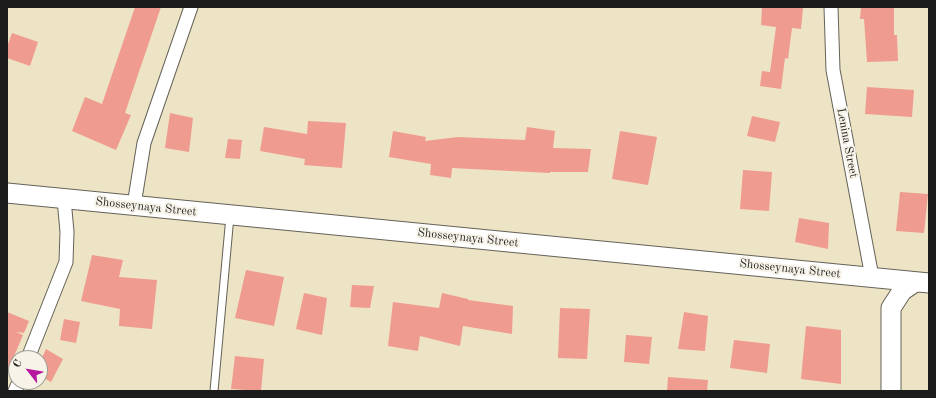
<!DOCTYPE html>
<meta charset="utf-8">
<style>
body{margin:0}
#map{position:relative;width:936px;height:398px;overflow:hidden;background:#ede4c6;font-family:"Old Standard TT",serif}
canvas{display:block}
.frame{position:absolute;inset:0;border:8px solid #1c1c1c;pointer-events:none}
.north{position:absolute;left:8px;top:350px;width:40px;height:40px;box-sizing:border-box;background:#f7f3e8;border:1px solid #9f9d96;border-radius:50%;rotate:301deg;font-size:11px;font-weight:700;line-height:16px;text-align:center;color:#1c1c1c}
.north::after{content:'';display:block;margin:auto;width:14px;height:18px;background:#b5179e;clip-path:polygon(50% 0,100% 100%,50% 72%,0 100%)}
</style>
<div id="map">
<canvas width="936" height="398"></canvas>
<div class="frame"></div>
<div class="north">С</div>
</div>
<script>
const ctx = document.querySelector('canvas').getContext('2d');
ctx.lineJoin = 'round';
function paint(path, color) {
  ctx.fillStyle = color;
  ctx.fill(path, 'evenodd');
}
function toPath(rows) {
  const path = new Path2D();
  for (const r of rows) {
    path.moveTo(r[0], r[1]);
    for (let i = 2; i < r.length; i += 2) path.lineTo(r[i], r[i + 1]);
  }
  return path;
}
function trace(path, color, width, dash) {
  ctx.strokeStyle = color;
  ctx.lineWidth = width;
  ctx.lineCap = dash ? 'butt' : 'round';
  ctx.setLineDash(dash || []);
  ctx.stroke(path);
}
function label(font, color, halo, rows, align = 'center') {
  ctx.font = font + ' "Old Standard TT",serif';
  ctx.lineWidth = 4;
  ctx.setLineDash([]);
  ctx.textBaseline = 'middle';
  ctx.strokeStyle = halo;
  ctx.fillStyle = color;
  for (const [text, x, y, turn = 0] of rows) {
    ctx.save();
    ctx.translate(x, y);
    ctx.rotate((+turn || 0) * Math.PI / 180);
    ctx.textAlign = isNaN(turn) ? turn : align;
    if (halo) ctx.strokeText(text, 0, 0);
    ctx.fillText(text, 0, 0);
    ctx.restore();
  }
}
paint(toPath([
 [135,7,161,7,125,113,131,115,116,150,72,131,85,97,102,104],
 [762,7,803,8,801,29,792,28,788,59,785,58,781,89,760,86,762,71,770,72,776,27,761,25],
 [861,7,894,7,894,35,897,35,898,61,867,62,864,19,860,19],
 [12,33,38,42,30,66,7,58,7,47],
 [867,87,914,90,912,117,865,114],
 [170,113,193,118,189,152,165,148],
 [752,116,780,122,775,142,747,136],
 [308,121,346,123,342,168,304,165,305,159,260,151,264,127,307,134],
 [527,127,555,131,553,148,591,149,588,172,550,172,550,173,452,168,451,178,430,175,431,164,389,157,393,131,426,137,425,141,458,137,525,140],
 [620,131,657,137,648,185,612,179],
 [228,139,242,140,240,159,225,158],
 [743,170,772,172,769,211,740,209],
 [900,192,928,194,924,233,896,231],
 [799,218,829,223,828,249,795,242],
 [92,255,123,260,119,277,157,280,152,329,119,326,120,309,81,301],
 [246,270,284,277,274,326,235,318],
 [352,285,374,286,370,308,350,307],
 [304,293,327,298,322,335,296,329],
 [442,293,468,299,468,300,513,306,512,334,463,326,460,346,420,336,418,351,388,346,393,302,439,308],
 [560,308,590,309,587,359,558,358],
 [7,312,29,321,24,333,16,332,23,335,7,373],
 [684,312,708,316,705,351,678,349],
 [64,319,80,322,76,343,60,340],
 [806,326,841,330,841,384,801,379],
 [626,335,652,337,649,364,624,362],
 [734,340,770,344,767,373,730,368],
 [46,349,63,359,51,382,40,376,40,362],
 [235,356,264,359,261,391,231,389],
 [668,377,708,380,707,391,667,391]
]), '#f09b8f');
const lane = toPath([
 [214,391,230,216]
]);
const street = toPath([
 [831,7,833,70,872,277],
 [134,205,144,143,191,7],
 [28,358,66,262,67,232,64,199],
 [15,391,19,382]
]);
const secondary = toPath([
 [7,193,929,283],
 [891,391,891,308,902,291,915,282]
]);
trace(lane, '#656258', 9);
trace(street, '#656258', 15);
trace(secondary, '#656258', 21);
trace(lane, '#fff', 7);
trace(street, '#fff', 13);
trace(secondary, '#fff', 19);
label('12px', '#1c1c1c', '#f7f3e8', [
 ["Lenina Street",847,143,79],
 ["Shosseynaya Street",146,207,6],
 ["Shosseynaya Street",468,238,6],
 ["Shosseynaya Street",790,269,6]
]);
</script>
